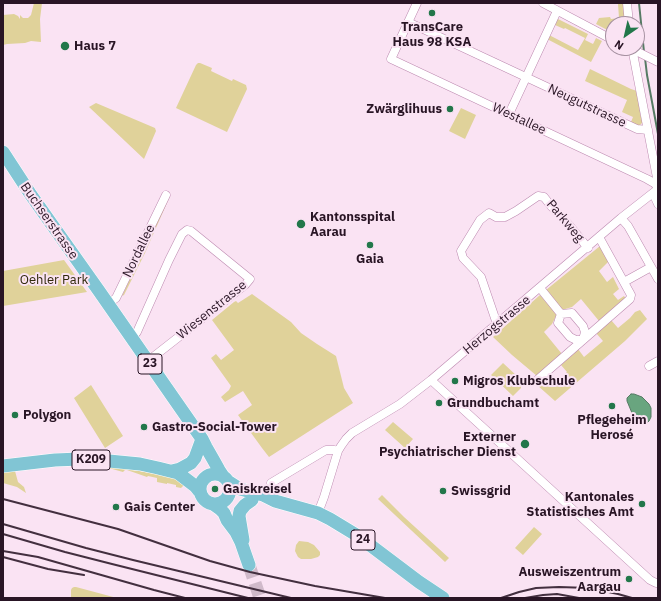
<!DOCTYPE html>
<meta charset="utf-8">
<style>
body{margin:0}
#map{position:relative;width:661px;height:601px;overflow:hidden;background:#fae3f3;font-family:"IBM Plex Sans",sans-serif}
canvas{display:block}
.frame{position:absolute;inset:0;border:4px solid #291525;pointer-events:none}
.north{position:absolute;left:605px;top:16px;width:40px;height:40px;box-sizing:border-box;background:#fae3f3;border:1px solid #a691a1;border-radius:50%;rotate:214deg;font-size:11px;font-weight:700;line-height:16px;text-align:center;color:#291525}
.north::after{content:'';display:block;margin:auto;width:14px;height:18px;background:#22774a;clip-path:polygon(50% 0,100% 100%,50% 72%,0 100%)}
</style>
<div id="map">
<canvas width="661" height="601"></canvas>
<div class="frame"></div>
<div class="north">N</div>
</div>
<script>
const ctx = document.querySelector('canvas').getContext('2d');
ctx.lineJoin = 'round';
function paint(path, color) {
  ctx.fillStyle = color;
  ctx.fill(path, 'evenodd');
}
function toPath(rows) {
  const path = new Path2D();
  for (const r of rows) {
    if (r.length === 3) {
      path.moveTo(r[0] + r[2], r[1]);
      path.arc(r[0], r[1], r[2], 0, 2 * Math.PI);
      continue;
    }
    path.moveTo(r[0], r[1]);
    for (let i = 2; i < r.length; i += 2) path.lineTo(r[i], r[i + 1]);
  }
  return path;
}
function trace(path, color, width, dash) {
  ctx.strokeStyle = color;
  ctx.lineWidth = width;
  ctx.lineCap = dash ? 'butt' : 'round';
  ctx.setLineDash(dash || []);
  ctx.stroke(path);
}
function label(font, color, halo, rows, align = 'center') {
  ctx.font = font + ' "IBM Plex Sans",sans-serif';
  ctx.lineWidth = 4;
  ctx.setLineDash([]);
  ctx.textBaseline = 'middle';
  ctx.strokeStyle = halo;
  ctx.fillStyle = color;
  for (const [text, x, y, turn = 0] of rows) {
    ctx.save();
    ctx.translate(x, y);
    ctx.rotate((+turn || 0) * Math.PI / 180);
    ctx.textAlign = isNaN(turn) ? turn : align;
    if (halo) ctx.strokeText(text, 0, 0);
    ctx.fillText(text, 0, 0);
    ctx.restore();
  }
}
paint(toPath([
 [34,3,42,3,40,19,41,42,31,41,25,43,7,44,3,45,3,15,14,14,18,16,20,19,20,15,23,18,28,18,31,15],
 [614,3,623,3,626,24,613,24,613,33,596,24,599,18,610,17,611,19,619,18,618,4],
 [558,19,588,34,585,40,593,44,596,38,602,41,591,62,547,39,548,35,551,36,578,50,585,38,565,28,564,29,555,25,556,20],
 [198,63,200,63,212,68,211,71,232,81,233,79,246,85,247,89,227,132,176,108,196,65],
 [590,69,631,89,637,91,641,117,641,118,642,120,642,123,640,125,637,126,631,122,633,117,622,112,627,100,585,81],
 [96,103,155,128,156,131,144,159,89,107],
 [461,108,476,115,465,139,449,131],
 [168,196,170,196,145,253,124,295,122,296],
 [600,246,609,261,599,271,607,282,613,277,619,289,613,294,618,300,624,296,626,299,599,321,581,299,572,307,562,310,546,290],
 [64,260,87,292,3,306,3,271],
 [252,294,291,322,301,333,317,344,336,356,344,388,353,403,269,457,262,448,238,415,252,405,243,391,225,402,221,397,229,390,231,386,211,358,216,354,221,360,234,350,212,320,234,302,236,301,238,303],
 [540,295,557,314,552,324,544,332,562,354,537,376,512,355,493,337],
 [640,310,647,319,625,341,555,401,537,385,548,376,555,383,567,372,561,365,578,349,584,357,603,341,596,333,611,320,618,328,630,318,635,312],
 [503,363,517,376,521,383,521,388,513,396,491,375],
 [91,385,123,436,105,448,74,398],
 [393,422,413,439,405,448,385,430],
 [105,467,127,469,162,475,180,480,185,484,181,488,176,487,176,485,167,483,167,484,157,482,157,478,148,476,147,477,127,470,125,470,123,472],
 [3,471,15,471,18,482,24,487,26,493,17,487,3,483],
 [382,495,404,517,449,558,445,562,378,499],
 [534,527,542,534,523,555,515,548],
 [299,541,308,542,314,545,320,552,320,555,318,557,311,559,301,559,298,557,295,551,296,545],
 [74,587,76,587,117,598,71,598,71,590,72,588]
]), '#e0d29a');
const water = toPath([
 [631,394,634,394,642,397,649,404,651,408,651,417,649,421,647,423,640,420,632,413,627,401,627,398,631,394]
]);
paint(water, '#69a57f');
trace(water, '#567a64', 1);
trace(toPath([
 [639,3,644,52],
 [645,58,647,75,658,134]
]), '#567a64', 2);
trace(toPath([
 [249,565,260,598]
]), '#d0baca', 13, [13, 6]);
const street = toPath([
 [417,3,391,59,647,179,654,183,658,187],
 [543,3,613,40],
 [627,3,629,24],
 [408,22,637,129,648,130],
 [630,48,658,62],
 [632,48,658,183],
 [509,114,557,11],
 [653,193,658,204],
 [621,218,628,226,658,279],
 [624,282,651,267],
 [540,288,561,314,558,323,570,337,576,340,583,340,585,332,583,326,572,313,561,314],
 [108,304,116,298,166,195],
 [498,324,496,321,481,277,463,258,461,251,480,220,489,213,496,217,505,217,516,211,538,196,544,197,551,206,570,226,588,248],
 [132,338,137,332,169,260,182,234,187,230,191,231,250,279,245,285,148,361],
 [649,366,658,361],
 [431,380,650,580,656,583,658,583],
 [536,381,630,299,631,295,599,237],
 [271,483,326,450,334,450,338,451],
 [318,513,324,497,338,451,341,446,346,439,352,433,400,404,431,380,621,218,658,189]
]);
const primary = toPath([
 [3,152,31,195,99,291,202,439,206,447,214,461,219,470,223,476],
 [3,466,55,460,80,459,109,461,140,464,158,468,178,473,195,486,199,491],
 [172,471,180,469,191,463,195,458,202,439],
 [215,489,15],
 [229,482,240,489,263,495,275,501,318,513,330,519,358,536,419,582,443,598],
 [213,504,220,509,224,513,227,520,236,532,241,542,249,565],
 [243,540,239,516,240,511,245,505,252,500]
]);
trace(street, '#bc88af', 9);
trace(primary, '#fff', 14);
trace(street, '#fff', 8);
trace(primary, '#81c5d4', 13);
trace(toPath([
 [3,499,118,529,210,561,250,572,315,586,385,598],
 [3,524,86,548,133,560,291,598],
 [3,534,65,552,112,564,248,598],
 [3,551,38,557,154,590,185,598],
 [3,557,48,569,84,575],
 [501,598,519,592,536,588,559,587,589,588,618,594,632,598],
 [525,598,543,595,557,594,579,598]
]), '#432f3f', 2);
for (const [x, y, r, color] of [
 [432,13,4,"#22774a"],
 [65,46,5,"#22774a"],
 [450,109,4,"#22774a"],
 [301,224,5,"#22774a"],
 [370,245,4,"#22774a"],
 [455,381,4,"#22774a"],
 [439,403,4,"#22774a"],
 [612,406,4,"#22774a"],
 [15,415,4,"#22774a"],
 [144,427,4,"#22774a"],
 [525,444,5,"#22774a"],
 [215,489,4,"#22774a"],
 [443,491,4,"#22774a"],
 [642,504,4,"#22774a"],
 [116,507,4,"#22774a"],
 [629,579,4,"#22774a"]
]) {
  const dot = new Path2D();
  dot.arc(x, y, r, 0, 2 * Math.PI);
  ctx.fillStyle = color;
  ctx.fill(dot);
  trace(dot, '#fae3f3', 1.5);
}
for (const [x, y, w] of [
 [150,364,24],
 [91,460,38],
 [363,540,24]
]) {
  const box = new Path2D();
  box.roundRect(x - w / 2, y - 10, w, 20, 3);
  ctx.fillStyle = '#fae3f3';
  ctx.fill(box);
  trace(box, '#291525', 1);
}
label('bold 12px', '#291525', null, [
 ["23",150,364],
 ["K209",91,460],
 ["24",363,540]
]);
label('bold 13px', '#291525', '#fae3f3', [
 ["TransCare",432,27,"center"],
 ["Haus 98 KSA",432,42,"center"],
 ["Haus 7",74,46],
 ["Zwärglihuus",442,109,"right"],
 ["Kantonsspital",310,217],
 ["Aarau",310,232],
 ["Gaia",370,259,"center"],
 ["Migros Klubschule",463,381],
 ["Grundbuchamt",447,403],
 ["Polygon",23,415],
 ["Pflegeheim",612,420,"center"],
 ["Herosé",612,435,"center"],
 ["Gastro-Social-Tower",152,427],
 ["Externer",516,437,"right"],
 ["Psychiatrischer Dienst",516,452,"right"],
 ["Gaiskreisel",223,489],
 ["Swissgrid",451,491],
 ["Kantonales",634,497,"right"],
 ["Statistisches Amt",634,512,"right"],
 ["Gais Center",124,507],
 ["Ausweiszentrum",621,572,"right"],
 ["Aargau",621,587,"right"]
], 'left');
label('13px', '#291525', '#fae3f3', [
 ["Neugutstrasse",587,106,25],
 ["Westallee",519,119,25],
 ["Buchserstrasse",49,221,55],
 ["Parkweg",565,221,50],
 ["Nordallee",139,251,-64],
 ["Wiesenstrasse",212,310,-39],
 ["Herzogstrasse",497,325,-40]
]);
label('13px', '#30290b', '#fae3f3', [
 ["Oehler Park",54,280]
]);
</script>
